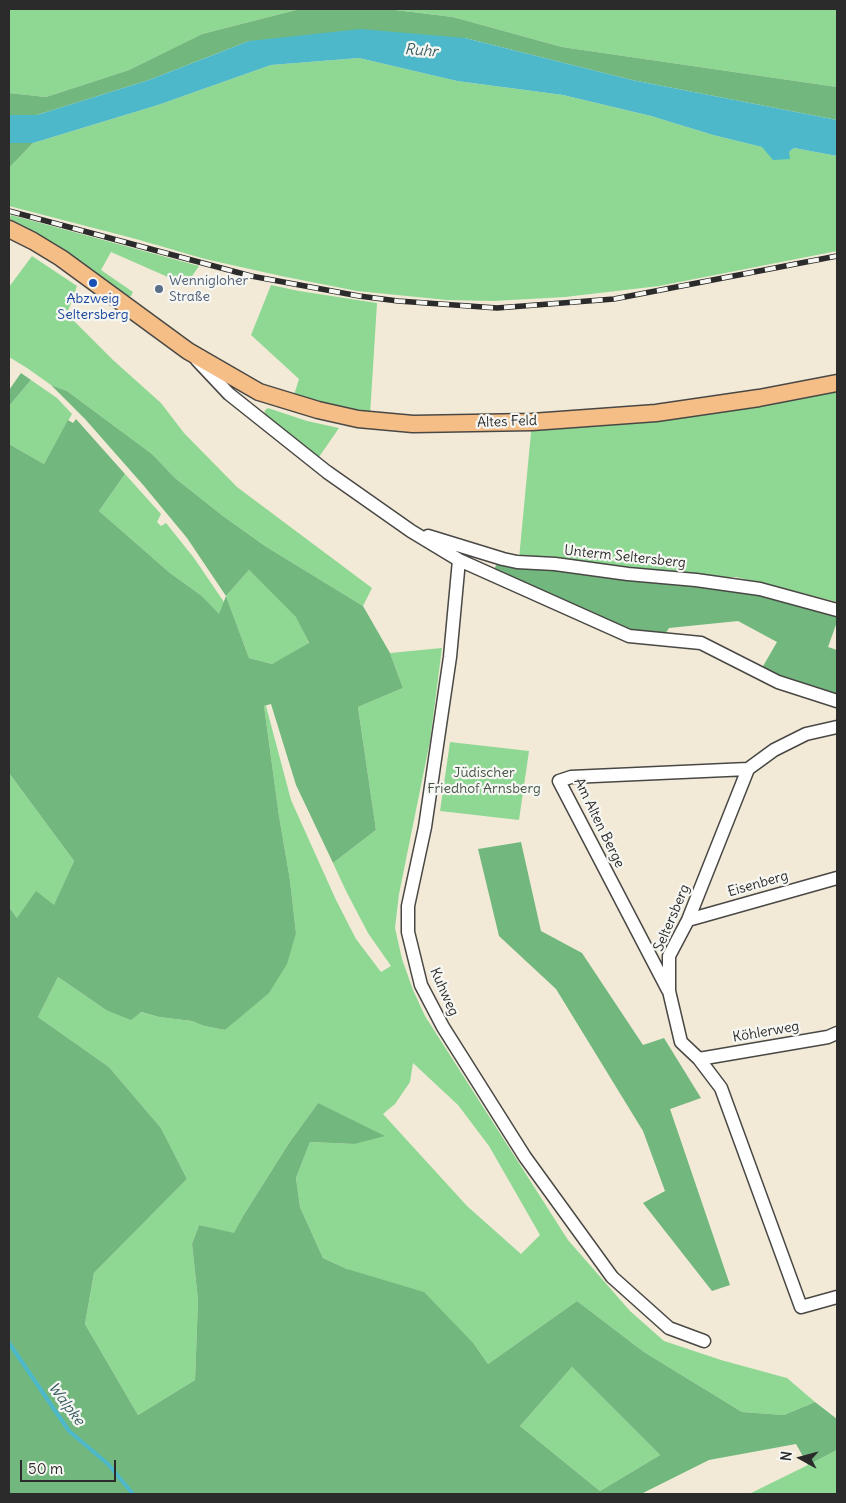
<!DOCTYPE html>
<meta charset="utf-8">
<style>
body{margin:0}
#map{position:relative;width:846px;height:1503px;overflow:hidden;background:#f2ead7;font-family:Delius,sans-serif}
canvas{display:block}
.frame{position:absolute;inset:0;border:10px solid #2b2b2b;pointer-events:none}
.north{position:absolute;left:776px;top:1433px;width:50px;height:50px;-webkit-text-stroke:4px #f6f6f2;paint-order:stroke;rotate:277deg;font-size:14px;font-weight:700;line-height:20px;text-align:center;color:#2b2b2b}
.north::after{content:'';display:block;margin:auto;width:18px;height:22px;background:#2b2b2b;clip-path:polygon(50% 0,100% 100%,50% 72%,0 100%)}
.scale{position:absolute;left:20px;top:1460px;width:96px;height:22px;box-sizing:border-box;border:2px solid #2b2b2b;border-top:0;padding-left:6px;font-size:15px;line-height:18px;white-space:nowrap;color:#2b2b2b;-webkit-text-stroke:4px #f6f6f2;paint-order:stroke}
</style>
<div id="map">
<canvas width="846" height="1503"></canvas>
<div class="frame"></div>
<div class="north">N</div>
<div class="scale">50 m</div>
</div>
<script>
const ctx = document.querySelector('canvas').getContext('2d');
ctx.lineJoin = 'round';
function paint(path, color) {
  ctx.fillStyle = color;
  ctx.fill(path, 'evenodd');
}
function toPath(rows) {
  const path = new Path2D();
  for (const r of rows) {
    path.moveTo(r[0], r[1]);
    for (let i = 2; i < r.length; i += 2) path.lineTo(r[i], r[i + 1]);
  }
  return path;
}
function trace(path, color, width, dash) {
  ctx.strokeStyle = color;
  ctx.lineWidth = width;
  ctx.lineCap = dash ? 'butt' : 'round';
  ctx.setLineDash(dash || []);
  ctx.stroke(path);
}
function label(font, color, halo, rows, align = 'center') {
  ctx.font = font + ' Delius,sans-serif';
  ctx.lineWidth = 4.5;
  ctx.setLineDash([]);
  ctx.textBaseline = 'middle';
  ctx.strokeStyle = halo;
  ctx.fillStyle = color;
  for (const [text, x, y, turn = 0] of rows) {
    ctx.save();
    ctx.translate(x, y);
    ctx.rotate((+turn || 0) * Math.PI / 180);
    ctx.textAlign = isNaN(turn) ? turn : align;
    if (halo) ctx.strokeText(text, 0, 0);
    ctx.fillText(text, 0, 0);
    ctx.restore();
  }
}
paint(toPath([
 [9,9,320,9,296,10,202,34,129,70,46,97,9,93],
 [387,9,837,9,837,87,562,47,453,17],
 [359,58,457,81,563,95,651,116,713,135,762,147,789,152,794,148,837,156,837,251,659,286,565,297,493,301,447,300,357,291,281,276,205,259,136,239,9,206,9,168,33,143,158,105,271,65],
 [11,215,199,266,186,285,111,252,101,270,133,292,131,296,128,297,39,236,9,220],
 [32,256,77,286,67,314,113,360,161,403,184,433,237,487,372,588,363,606,265,546,223,516,175,478,152,454,67,391,51,385,27,368,9,357,9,287],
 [271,285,299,291,377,303,370,415,349,411,294,395,299,379,251,335],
 [31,380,57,398,72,414,44,464,9,444,9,406],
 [837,391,837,602,775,586,736,577,692,577,606,566,576,560,519,559,532,422],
 [268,408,307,421,339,428,319,457,264,415,265,410],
 [125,474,161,514,157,522,161,526,166,523,194,558,224,602,219,615,202,596,170,573,99,511],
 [249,570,297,617,309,644,272,664,249,658,226,596],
 [442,648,430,741,399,894,395,928,402,959,413,990,425,1016,568,1240,630,1311,664,1341,721,1360,787,1378,815,1402,784,1415,742,1412,644,1352,577,1301,488,1364,474,1344,347,1269,323,1258,300,1207,296,1178,310,1142,354,1144,318,1103,289,1143,243,1216,234,1234,199,1225,192,1244,198,1300,195,1380,138,1415,85,1324,94,1273,187,1179,161,1128,109,1067,38,1017,58,977,106,1010,140,1012,159,1017,192,1021,204,1026,225,1030,233,1023,296,933,290,880,279,816,264,706,266,706,291,800,336,900,356,939,381,972,391,966,368,933,347,893,333,863,376,830,358,707,403,688,390,653],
 [413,1063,458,1105,489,1146,540,1235,521,1254,467,1206,383,1114,395,1104,410,1082],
 [450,742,529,751,519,820,440,811],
 [9,773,74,861,54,906,17,918,9,907],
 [572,1367,660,1455,600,1491,520,1426],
 [837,1450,837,1494,749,1494,808,1465]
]), '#8ed894');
paint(toPath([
 [320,9,387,9,453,17,562,47,837,87,837,120,632,80,465,38,249,41,149,80,37,115,9,115,9,93,46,97,129,70,202,34,296,10],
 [9,143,33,143,9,168],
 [21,373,31,380,9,406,9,390],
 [51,385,67,391,152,454,175,478,223,516,265,546,363,606,390,653,403,688,358,707,376,830,333,863,296,785,271,704,264,706,279,816,290,880,296,933,287,964,269,993,225,1030,204,1026,192,1021,159,1017,141,1012,131,1020,106,1010,58,977,38,1017,109,1067,161,1128,187,1179,94,1273,85,1324,138,1415,195,1380,198,1300,192,1244,199,1225,234,1233,243,1216,289,1143,318,1103,385,1136,354,1144,310,1142,296,1178,300,1207,323,1258,347,1269,424,1292,474,1344,488,1364,577,1301,644,1352,742,1412,784,1415,815,1402,837,1419,837,1450,808,1465,796,1444,709,1460,643,1493,643,1494,9,1494,9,907,17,918,36,891,54,905,74,861,9,773,9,444,44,464,68,420,73,423,76,419,125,474,99,511,170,573,202,596,219,614,226,596,187,538,144,486,85,419],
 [249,570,296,617,309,643,272,664,249,658,226,596],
 [572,1367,660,1455,600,1491,520,1426],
 [497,563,746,591,837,615,837,622,828,647,837,650,837,694,812,689,797,684,762,668,777,642,738,621,669,628,664,636,635,632,494,570],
 [521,842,541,931,582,953,643,1045,664,1038,701,1098,670,1109,730,1285,712,1291,643,1203,665,1191,643,1131,556,989,499,936,478,849]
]), '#72b87e');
paint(toPath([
 [361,29,465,38,632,80,837,120,837,156,794,148,789,152,790,159,773,160,762,147,713,135,651,116,563,95,457,81,359,58,271,65,158,105,33,143,9,143,9,115,37,115,149,80,249,41]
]), '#4db8c9');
trace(toPath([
 [9,1343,69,1431,108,1464,133,1494]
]), '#4db8c9', 4);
const minor = toPath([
 [197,360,229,394,327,472,411,531,459,560,629,636,701,643,778,682,837,701],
 [428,536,503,559,517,562,555,564,628,574,696,580,760,589,837,610],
 [459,560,450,657,425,827,408,906,408,932,421,985,443,1027,525,1157,612,1277,669,1328,704,1341],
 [837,727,806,734,774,750,748,769,688,920,669,956,669,991,681,1042,699,1059,721,1088,801,1307,837,1297],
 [688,920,837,878],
 [668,990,559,781,571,777,748,769],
 [699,1059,828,1037,837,1033]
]);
const major = toPath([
 [9,229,33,241,61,258,188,351,259,392,318,410,358,419,413,424,532,422,656,413,759,398,837,383]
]);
trace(minor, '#494845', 15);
trace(major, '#494845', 19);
trace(minor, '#fff', 12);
trace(major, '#f6be87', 16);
const rail = toPath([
 [9,211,251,276,359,296,398,301,497,308,614,299,837,256]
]);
trace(rail, '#2b2b2b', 5.5);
trace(rail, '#f6f6f2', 4, [11]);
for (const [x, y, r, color] of [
 [93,283,5,"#1a4fb4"],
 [159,289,5,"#5c6f8a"]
]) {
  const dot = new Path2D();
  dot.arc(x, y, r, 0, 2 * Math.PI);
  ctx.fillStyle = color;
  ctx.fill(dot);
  trace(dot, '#f6f6f2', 2);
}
label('14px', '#4e5e75', '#f6f6f2', [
 ["Wennigloher",169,281],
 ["Straße",169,297]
], 'left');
label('14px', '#164399', '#f6f6f2', [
 ["Abzweig",93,299],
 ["Seltersberg",93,315]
]);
label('14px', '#2b2b2b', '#f6f6f2', [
 ["Altes Feld",507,422,-2],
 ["Unterm Seltersberg",625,557,6],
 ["Am Alten Berge",599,823,64],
 ["Eisenberg",758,884,-16],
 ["Seltersberg",672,918,-67],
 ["Kuhweg",444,992,66],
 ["Köhlerweg",766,1032,-10]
]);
label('14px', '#445645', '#f6f6f2', [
 ["Jüdischer",484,773],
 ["Friedhof Arnsberg",484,789]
]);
label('italic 15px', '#375c62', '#f6f6f2', [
 ["Ruhr",421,51,4],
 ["Walpke",66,1404,53]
]);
</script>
